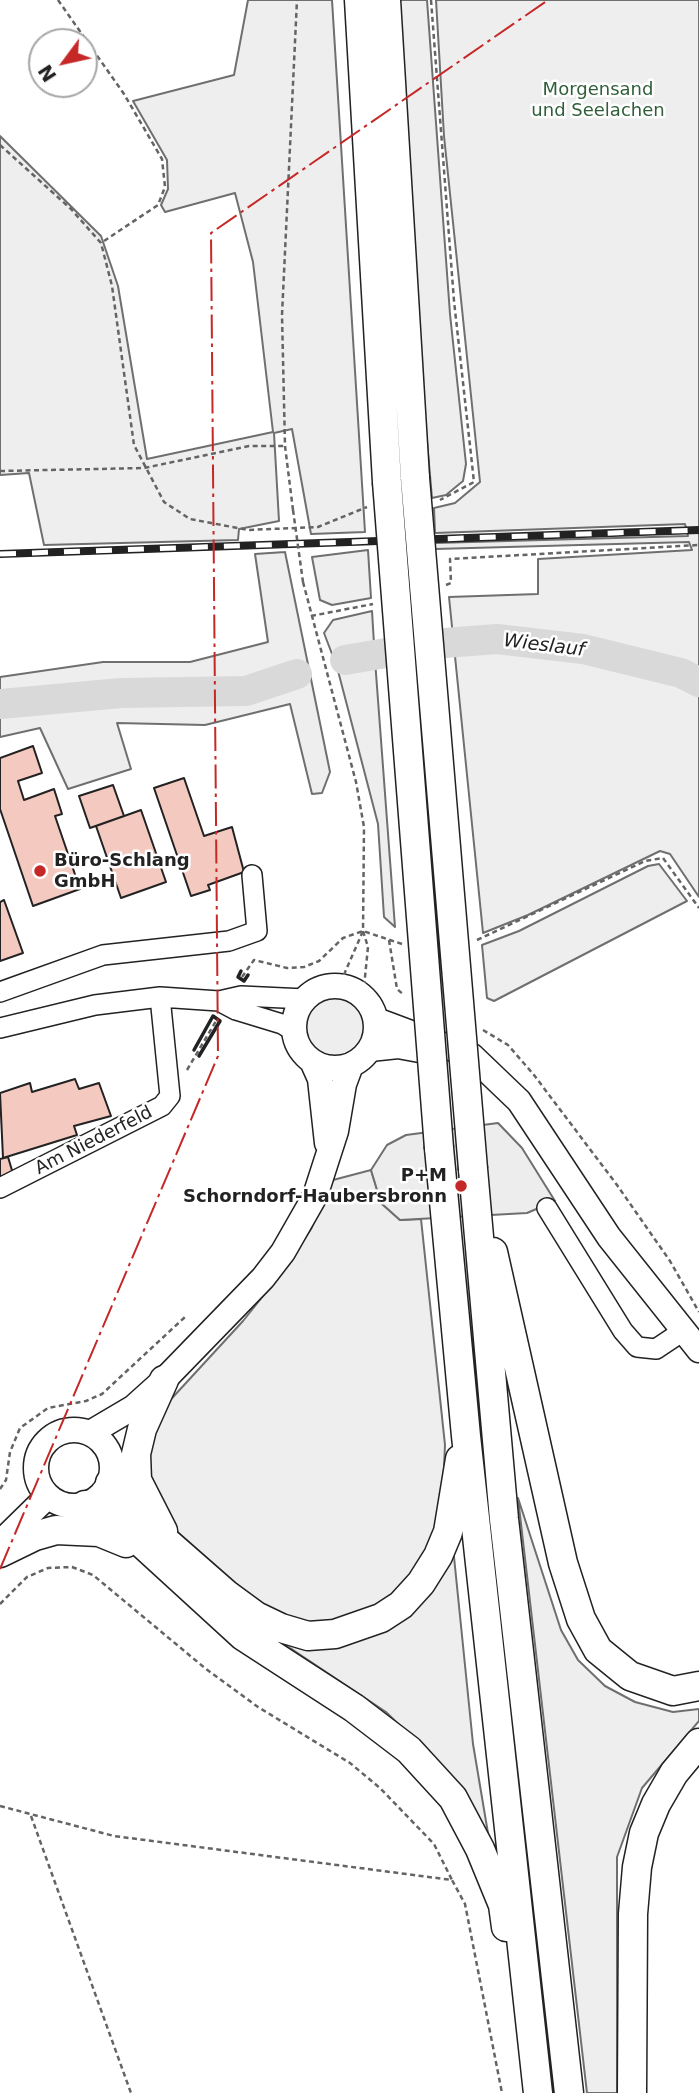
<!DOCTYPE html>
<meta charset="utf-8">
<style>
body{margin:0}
#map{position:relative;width:699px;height:2093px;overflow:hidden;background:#fff;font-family:"DejaVu Sans",sans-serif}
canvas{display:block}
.north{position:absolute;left:28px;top:28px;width:70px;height:70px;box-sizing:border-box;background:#fff;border:2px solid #a7a7a7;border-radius:50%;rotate:237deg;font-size:19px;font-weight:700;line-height:28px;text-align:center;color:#222}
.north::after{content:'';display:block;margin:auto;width:24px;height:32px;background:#c62828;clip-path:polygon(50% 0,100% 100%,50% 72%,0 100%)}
</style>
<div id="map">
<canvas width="699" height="2093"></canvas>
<div class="north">N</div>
</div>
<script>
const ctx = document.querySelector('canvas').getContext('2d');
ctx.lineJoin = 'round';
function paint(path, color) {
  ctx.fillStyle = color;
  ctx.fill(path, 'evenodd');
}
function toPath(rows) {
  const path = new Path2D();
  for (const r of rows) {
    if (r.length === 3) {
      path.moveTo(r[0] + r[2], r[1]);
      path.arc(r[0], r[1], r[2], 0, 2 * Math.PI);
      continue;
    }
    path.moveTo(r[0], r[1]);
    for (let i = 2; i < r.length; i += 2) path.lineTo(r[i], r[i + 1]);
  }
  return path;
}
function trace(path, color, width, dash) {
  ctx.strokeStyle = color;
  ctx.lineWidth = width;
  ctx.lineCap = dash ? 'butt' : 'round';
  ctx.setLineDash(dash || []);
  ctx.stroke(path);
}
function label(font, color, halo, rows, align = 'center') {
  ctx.font = font + ' "DejaVu Sans",sans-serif';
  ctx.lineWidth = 5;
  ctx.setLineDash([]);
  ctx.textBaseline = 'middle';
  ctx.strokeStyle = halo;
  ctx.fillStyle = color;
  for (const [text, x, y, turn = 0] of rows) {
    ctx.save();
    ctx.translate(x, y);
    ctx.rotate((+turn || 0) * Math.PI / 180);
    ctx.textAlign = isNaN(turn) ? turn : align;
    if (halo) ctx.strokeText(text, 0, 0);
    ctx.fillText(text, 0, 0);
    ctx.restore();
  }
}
const green = toPath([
 [248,0,332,0,365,532,311,534,292,429,274,433,279,521,239,529,238,540,44,545,29,473,0,475,0,136,101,236,118,286,147,459,273,432,253,262,235,193,165,212,161,205,168,189,167,160,133,101,234,75,248,0],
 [397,0,427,0,450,314,466,464,463,481,446,495,432,498,416,316,397,0],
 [436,0,699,0,699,897,670,854,660,851,528,915,483,933,449,597,538,594,538,559,692,550,689,542,435,549,435,543,688,536,685,524,435,533,434,508,455,503,480,482,444,136,436,0],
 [368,550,371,598,332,605,320,600,312,557,368,550],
 [285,552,330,772,322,793,312,794,290,704,205,725,117,723,131,769,68,789,40,728,0,737,0,677,103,662,190,662,268,642,255,554,285,552],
 [372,611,375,660,395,927,384,917,378,824,337,667,324,633,333,620,372,611],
 [659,864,687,901,494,1001,487,998,482,945,519,931,648,866,659,864],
 [335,1026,31],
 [371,1170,381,1203,400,1220,421,1219,445,1445,442,1513,422,1565,379,1607,336,1623,292,1622,258,1603,173,1528,143,1476,162,1409,243,1321,283,1271,311,1229,333,1180,371,1170],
 [518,1498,561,1630,578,1660,605,1686,635,1702,673,1712,699,1709,699,1721,642,1788,617,1857,617,2093,587,2093,518,1498],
 [453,1547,473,1744,491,1851,440,1765,386,1712,293,1650,251,1627,341,1641,453,1547]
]);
paint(green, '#eee');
trace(green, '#6f6f6f', 2);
const parking = toPath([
 [498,1123,522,1148,555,1201,527,1213,400,1220,381,1203,371,1170,387,1145,406,1135,498,1123]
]);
paint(parking, '#ededed');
trace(parking, '#6f6f6f', 2);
trace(toPath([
 [345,660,445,643,497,639,583,649,681,673,699,682],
 [0,704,121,693,246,691,297,674]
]), '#d9d9d9', 30);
const building = toPath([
 [33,746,42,773,18,781,24,800,54,789,62,814,55,816,80,889,33,906,0,809,0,758,33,746],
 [184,778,204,836,232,827,244,872,208,885,210,890,191,896,154,788,184,778],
 [113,785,124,816,90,828,79,796,113,785],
 [141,810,166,882,121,898,96,826,141,810],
 [4,900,23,953,0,961,0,902,4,900],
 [75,1079,79,1089,99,1083,111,1116,74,1126,77,1135,3,1158,0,1093,30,1083,32,1092,75,1079],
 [8,1157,14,1177,0,1181,0,1159,8,1157]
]);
paint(building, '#f3c9c0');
trace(building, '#222', 2);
const minor = toPath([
 [428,831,438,949],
 [0,992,103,955,229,941,257,931,252,875],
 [219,1001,236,1010,282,1024,295,1032],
 [0,1028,95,1005,160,997,219,1001,241,996,305,999],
 [0,1188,162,1106,170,1096,160,997],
 [547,1208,623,1331,637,1347,656,1349,683,1331]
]);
const major = toPath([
 [335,1027,41],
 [376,1020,472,1056,519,1101,609,1237,699,1350],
 [370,1049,398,1046,436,1053],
 [312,1061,320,1079,327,1143],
 [74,1468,38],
 [90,1433,134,1407,164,1380,263,1278,283,1252,315,1196,336,1131,344,1084,351,1065],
 [0,1543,48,1496]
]);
const highway = toPath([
 [359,0,387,482],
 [386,0,415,478],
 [439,1148,466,1436,538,2093],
 [473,1169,504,1519,569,2093],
 [493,1252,563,1563,581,1619,598,1650,630,1676,673,1691,699,1686],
 [110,1483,130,1510,226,1594,256,1616,281,1628,308,1636,335,1634,381,1618,401,1605,421,1583,438,1556,448,1532,460,1459],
 [85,1505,125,1528,243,1636,354,1708,409,1750,453,1798,480,1849,503,1905,506,1927],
 [163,1531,137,1480,136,1454,142,1429,164,1380],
 [0,1553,35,1536,56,1530,99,1532,126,1543],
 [632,2093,633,1914,637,1867,644,1833,656,1804,674,1773,699,1743]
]);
trace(minor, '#222', 22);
trace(major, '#222', 27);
trace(highway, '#222', 31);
trace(toPath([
 [58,0,124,94,162,159,165,187,158,205,101,243],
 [431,0,454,301,474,482,440,500],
 [0,145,71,209,101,243,112,286,134,445,164,502,190,519,248,530,318,527,367,507],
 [0,471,144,468,249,446,285,446],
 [293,510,285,446,282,315,297,0],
 [303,582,356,782,364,827,363,931,339,986],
 [446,585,451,583,450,559,699,545],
 [311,616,373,604],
 [363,931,368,947,363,997],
 [389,940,397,989,404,995],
 [477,940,645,861,663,858,699,908],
 [242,977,254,960,287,968,304,967,319,961,343,938,363,931,402,944],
 [483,1030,508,1045,534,1075,617,1185,670,1261,699,1312],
 [187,1070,216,1021],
 [0,1489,6,1480,10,1452,20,1428,48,1408,86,1401,102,1394,185,1317],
 [0,1604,27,1577,48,1568,72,1567,93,1575,206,1669,258,1707,350,1763,380,1788,434,1844,452,1880],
 [0,1806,114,1836,452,1880,465,1904,502,2093],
 [31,1816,131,2093]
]), '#646464', 2.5, [5, 3.5]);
trace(minor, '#fff', 19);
trace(major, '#fff', 24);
trace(highway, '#fff', 28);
const rail = toPath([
 [0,554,699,530]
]);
trace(rail, '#222', 8);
trace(rail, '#fff', 5, [16]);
const highwayBridge = toPath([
 [415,478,473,1169],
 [387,482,439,1148]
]);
trace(highwayBridge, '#222', 31, []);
trace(toPath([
 [293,510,303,582]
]), '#646464', 2.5, [5, 3.5]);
trace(highwayBridge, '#fff', 28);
trace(toPath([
 [241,971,238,977,244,981,248,975],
 [194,1050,213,1016,220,1021,199,1056]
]), '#222', 3.5);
trace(toPath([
 [0,1569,218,1056,211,233,548,0]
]), '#c62828', 2, [24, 5, 3.5, 5]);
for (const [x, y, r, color] of [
 [40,871,7,"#c62828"],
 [461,1186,7,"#c62828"]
]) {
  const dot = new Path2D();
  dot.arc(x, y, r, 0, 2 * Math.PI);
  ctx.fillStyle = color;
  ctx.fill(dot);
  trace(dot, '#fff', 2.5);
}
label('18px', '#2f5e38', '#fff', [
 ["Morgensand",598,90],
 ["und Seelachen",598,111]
]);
label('bold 18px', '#222', '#fff', [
 ["Büro-Schlang",54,861],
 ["GmbH",54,882],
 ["P+M",447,1176,"right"],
 ["Schorndorf-Haubersbronn",447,1197,"right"]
], 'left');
label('18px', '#222', '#fff', [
 ["Am Niederfeld",94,1141,-27]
]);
label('italic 19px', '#222', '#fff', [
 ["Wieslauf",544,646,7]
]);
</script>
